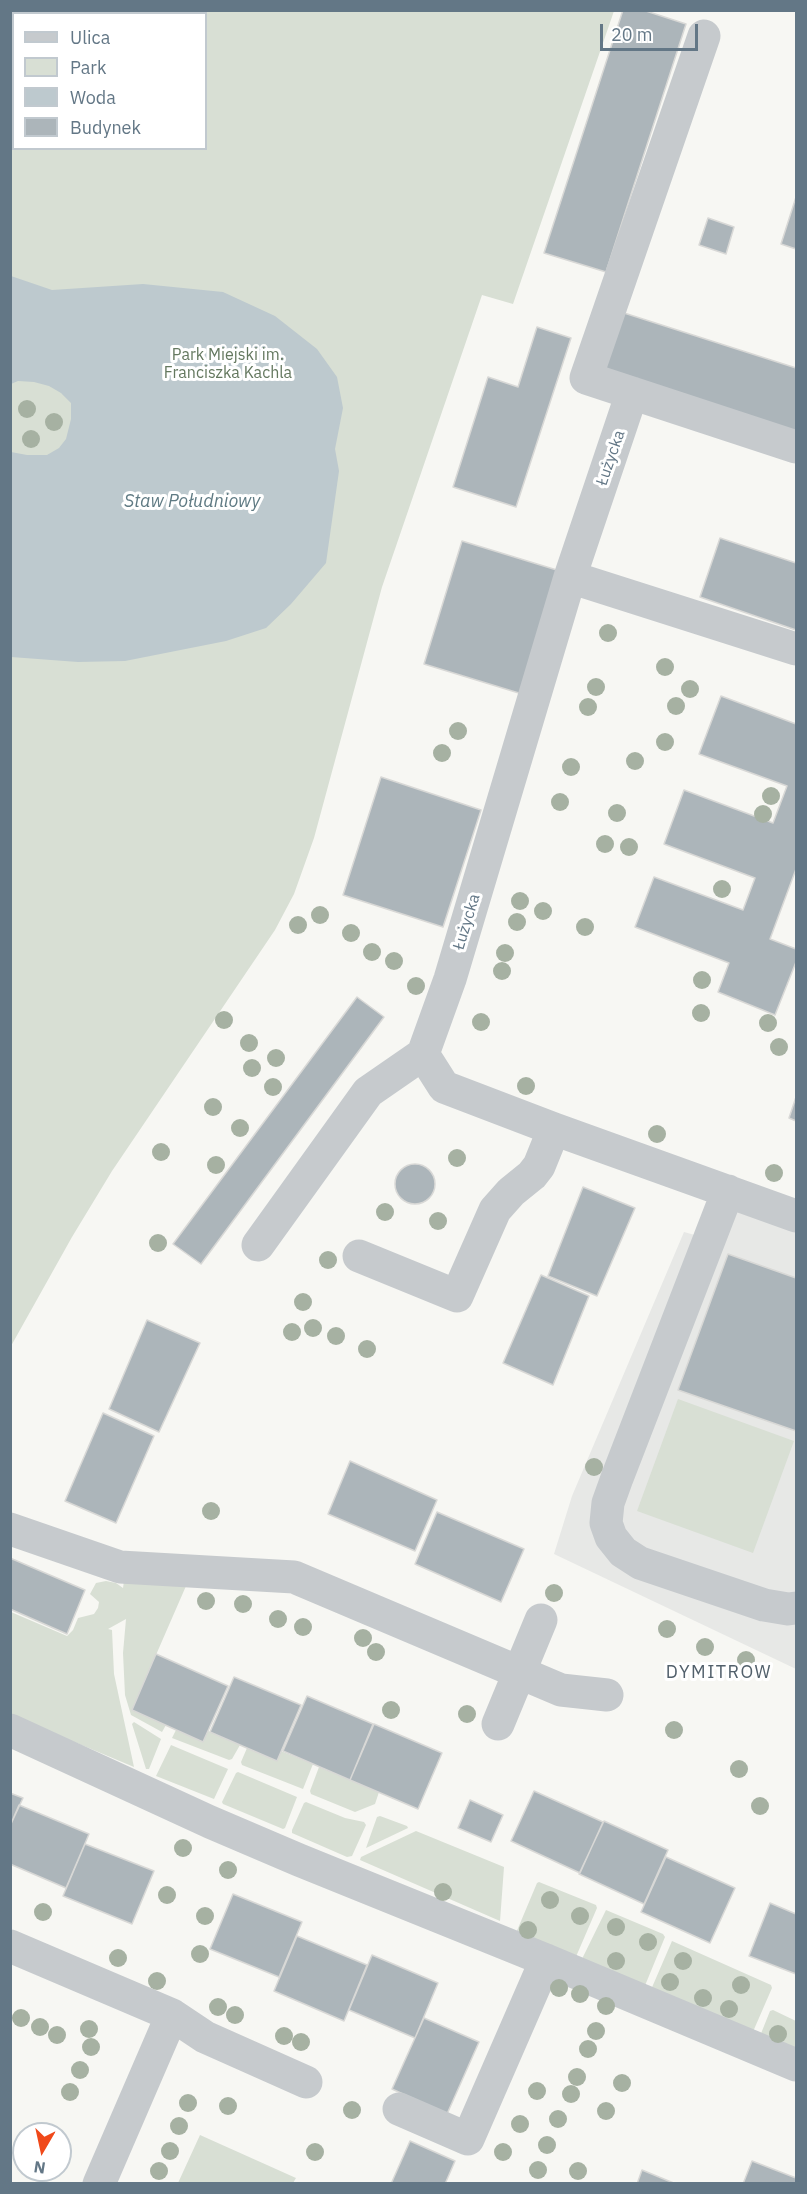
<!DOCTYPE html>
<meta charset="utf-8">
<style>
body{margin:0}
#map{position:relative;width:807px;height:2194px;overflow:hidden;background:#f7f7f3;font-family:"IBM Plex Sans",sans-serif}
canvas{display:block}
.frame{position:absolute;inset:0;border:12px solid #637786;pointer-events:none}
.legend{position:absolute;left:12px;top:12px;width:195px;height:138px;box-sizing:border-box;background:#fff;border:2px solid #c1c9cf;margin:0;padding:8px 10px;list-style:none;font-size:18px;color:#637786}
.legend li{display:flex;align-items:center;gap:12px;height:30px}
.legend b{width:30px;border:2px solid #c1c9cf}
.north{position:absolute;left:12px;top:2122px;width:60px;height:60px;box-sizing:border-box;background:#fff;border:2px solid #c1c9cf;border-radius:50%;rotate:189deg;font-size:16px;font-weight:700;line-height:24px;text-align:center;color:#637786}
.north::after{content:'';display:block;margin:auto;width:21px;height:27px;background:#f0491a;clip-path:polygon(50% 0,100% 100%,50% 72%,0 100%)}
.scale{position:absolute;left:600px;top:24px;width:98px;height:27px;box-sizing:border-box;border:3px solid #637786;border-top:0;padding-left:8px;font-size:18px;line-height:21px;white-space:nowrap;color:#637786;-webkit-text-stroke:4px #fff;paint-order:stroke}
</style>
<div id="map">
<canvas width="807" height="2194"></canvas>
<div class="frame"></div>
<ul class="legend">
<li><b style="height:8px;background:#c6cacd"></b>Ulica</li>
<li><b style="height:16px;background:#d8dfd4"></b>Park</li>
<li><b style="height:16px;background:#bdc9ce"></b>Woda</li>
<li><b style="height:16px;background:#acb5ba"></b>Budynek</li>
</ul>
<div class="north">N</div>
<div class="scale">20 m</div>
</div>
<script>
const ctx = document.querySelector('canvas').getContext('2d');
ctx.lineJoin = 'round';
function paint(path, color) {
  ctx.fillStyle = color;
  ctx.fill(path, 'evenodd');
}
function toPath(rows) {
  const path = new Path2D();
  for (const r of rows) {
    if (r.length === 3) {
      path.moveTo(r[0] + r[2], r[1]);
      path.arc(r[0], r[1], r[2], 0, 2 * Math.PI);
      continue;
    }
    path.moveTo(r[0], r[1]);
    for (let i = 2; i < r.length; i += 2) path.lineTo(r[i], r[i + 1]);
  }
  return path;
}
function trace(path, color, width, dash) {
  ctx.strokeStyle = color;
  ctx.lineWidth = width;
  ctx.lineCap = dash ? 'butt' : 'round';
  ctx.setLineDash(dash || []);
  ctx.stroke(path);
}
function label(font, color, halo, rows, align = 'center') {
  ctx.font = font + ' "IBM Plex Sans",sans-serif';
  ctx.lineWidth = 6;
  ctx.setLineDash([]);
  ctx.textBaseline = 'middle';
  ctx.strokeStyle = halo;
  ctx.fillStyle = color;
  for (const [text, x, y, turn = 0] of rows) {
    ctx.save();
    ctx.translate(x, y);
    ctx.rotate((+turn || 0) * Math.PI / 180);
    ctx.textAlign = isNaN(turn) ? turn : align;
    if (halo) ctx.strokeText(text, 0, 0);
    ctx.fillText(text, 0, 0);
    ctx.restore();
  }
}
paint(toPath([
 [714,1196,796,1228,796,1669,554,1554,572,1496,684,1232,702,1237]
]), '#e7e8e6');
paint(toPath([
 [11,11,614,11,513,304,482,295,382,587,314,838,294,894,275,930,112,1171,72,1237,11,1346],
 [14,14,206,14,206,148,14,148],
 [678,1399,794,1441,753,1553,637,1511],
 [106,1581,116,1583,123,1588,124,1581,186,1586,132,1710,166,1725,162,1732,131,1715,125,1695,123,1653,126,1619,108,1629,112,1630,114,1674,134,1767,72,1741,11,1720,11,1612,67,1636,73,1630,78,1618,94,1614,98,1608,99,1602,90,1594,96,1583],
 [134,1722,161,1739,149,1769,146,1769,132,1724],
 [176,1730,208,1731,240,1745,232,1759,229,1760,172,1738],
 [171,1745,228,1769,214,1799,156,1776],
 [247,1748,277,1761,281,1751,313,1764,303,1789,242,1765,241,1762],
 [319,1767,379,1792,375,1804,355,1812,311,1794,310,1791],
 [238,1772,297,1797,285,1828,283,1829,223,1804,222,1802,236,1773],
 [306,1802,345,1818,364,1822,366,1825,352,1856,347,1857,292,1833,292,1830,304,1803],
 [380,1816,407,1826,408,1828,366,1848,377,1817],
 [416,1831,504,1867,500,1921,360,1860,361,1857],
 [539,1882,596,1905,597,1908,575,1959,516,1933,537,1883],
 [606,1910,663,1934,665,1937,644,1988,581,1961],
 [672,1941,771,1985,772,1988,752,2034,650,1992],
 [773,2010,796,2021,796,2053,760,2036,770,2011],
 [200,2135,296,2178,293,2183,178,2183]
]), '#d8dfd4');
paint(toPath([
 [11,276,52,290,143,284,223,292,275,316,317,349,337,377,343,408,335,449,339,471,326,563,291,604,266,628,226,641,125,661,78,662,11,657,11,452,27,455,47,455,59,448,66,439,71,419,71,403,61,393,49,386,34,382,18,381,11,384]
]), '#bdc9ce');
const building = toPath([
 [623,10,643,10,686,24,606,272,544,253,623,10],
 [796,197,796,249,781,244,796,197],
 [708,218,734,227,726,254,699,245,708,218],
 [621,312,796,368,796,433,603,370,621,312],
 [537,327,571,338,516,507,453,487,488,377,518,387,537,327],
 [720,538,796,563,796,630,700,597,720,538],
 [462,541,560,571,522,694,424,664,462,541],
 [721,696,796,724,796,869,770,939,796,949,796,962,775,1015,718,992,729,963,635,927,654,877,743,910,755,878,664,844,684,790,773,823,787,786,699,754,721,696],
 [381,777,481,810,443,927,343,895,381,777],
 [357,997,384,1017,201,1264,173,1244,357,997],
 [796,1097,796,1121,789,1118,796,1097],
 [415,1184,20],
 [583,1187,635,1208,597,1296,548,1276,583,1187],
 [728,1254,796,1278,796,1431,678,1390,728,1254],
 [541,1275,589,1296,553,1385,503,1363,541,1275],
 [147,1320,200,1343,159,1432,109,1409,147,1320],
 [103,1413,154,1436,116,1523,65,1501,103,1413],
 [350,1461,437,1500,415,1551,328,1514,350,1461],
 [437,1512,524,1549,501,1602,415,1564,437,1512],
 [10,1558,85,1590,67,1634,10,1609,10,1558],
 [156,1654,228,1686,203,1742,132,1710,156,1654],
 [234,1677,301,1705,277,1761,210,1732,234,1677],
 [307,1696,373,1724,350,1780,283,1751,307,1696],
 [374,1724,442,1753,418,1809,350,1780,374,1724],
 [534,1791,603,1822,580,1873,511,1841,534,1791],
 [10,1793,23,1798,10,1826,10,1793],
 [470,1800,503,1815,491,1842,458,1828,470,1800],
 [19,1805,89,1834,66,1888,10,1864,10,1826,19,1805],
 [604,1821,668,1850,644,1904,579,1874,604,1821],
 [85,1844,154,1871,132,1924,63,1896,85,1844],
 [666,1857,735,1888,710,1943,641,1912,666,1857],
 [233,1894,302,1922,279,1977,210,1949,233,1894],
 [770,1903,796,1914,796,1974,749,1956,770,1903],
 [297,1936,367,1965,344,2021,274,1991,297,1936],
 [372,1955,438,1983,415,2038,349,2010,372,1955],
 [424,2018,479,2042,447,2114,392,2089,424,2018],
 [410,2141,455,2161,445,2184,391,2184,410,2141],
 [752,2161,796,2178,796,2184,743,2184,752,2161],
 [642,2170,676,2184,637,2184,642,2170]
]);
paint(building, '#acb5ba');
trace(building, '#d8d8d6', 1.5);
trace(toPath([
 [704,36,586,378,796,447],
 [632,393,570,577,450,979,423,1054,444,1087,554,1129,796,1216],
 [570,577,796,649],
 [728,1191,617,1478,608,1503,606,1523,611,1537,623,1552,640,1563,764,1605,788,1609,796,1608],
 [258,1245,368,1092,423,1054],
 [359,1256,457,1296,495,1210,511,1192,532,1175,539,1166,554,1129],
 [10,1529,120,1567,294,1577,561,1690,607,1695],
 [498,1724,541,1620],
 [10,1730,210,1822,299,1860,546,1960,796,2065],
 [10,1946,172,2015,205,2037,306,2082],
 [399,2109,468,2139,546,1960],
 [99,2184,172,2015]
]), '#c6cacd', 33);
trace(toPath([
 [793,10,796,12]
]), '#a6acb2', 1.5);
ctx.fillStyle = '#a6b1a2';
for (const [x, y] of [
 [27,409],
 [54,422],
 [31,439],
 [608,633],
 [665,667],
 [596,687],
 [690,689],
 [676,706],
 [588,707],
 [458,731],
 [665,742],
 [442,753],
 [635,761],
 [571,767],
 [771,796],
 [560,802],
 [617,813],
 [763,814],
 [605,844],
 [629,847],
 [722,889],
 [520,901],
 [543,911],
 [320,915],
 [517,922],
 [298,925],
 [585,927],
 [351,933],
 [372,952],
 [505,953],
 [394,961],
 [502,971],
 [702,980],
 [416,986],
 [701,1013],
 [224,1020],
 [481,1022],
 [768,1023],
 [249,1043],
 [779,1047],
 [276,1058],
 [252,1068],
 [526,1086],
 [273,1087],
 [213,1107],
 [240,1128],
 [657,1134],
 [161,1152],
 [457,1158],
 [216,1165],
 [774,1173],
 [385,1212],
 [438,1221],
 [158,1243],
 [328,1260],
 [303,1302],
 [313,1328],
 [292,1332],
 [336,1336],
 [367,1349],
 [594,1467],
 [211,1511],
 [554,1593],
 [206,1601],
 [243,1604],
 [278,1619],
 [303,1627],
 [667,1629],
 [363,1638],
 [705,1647],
 [376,1652],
 [746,1660],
 [391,1710],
 [467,1714],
 [674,1730],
 [739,1769],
 [760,1806],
 [183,1848],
 [228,1870],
 [443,1892],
 [167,1895],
 [550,1900],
 [43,1912],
 [205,1916],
 [580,1916],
 [616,1927],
 [528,1930],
 [648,1942],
 [200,1954],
 [118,1958],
 [616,1961],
 [683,1961],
 [157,1981],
 [670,1982],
 [741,1985],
 [559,1988],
 [580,1994],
 [703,1998],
 [606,2006],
 [218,2007],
 [729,2009],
 [235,2015],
 [21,2018],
 [40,2027],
 [89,2029],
 [596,2031],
 [778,2034],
 [57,2035],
 [284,2036],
 [301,2042],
 [91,2047],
 [588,2049],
 [80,2070],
 [577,2077],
 [622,2083],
 [537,2091],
 [70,2092],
 [571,2094],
 [188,2103],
 [228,2106],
 [352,2110],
 [606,2111],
 [558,2119],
 [520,2124],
 [179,2126],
 [547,2145],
 [170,2151],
 [315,2152],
 [503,2152],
 [538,2170],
 [159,2171],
 [578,2171]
]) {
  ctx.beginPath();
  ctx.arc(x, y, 9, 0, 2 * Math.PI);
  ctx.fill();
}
label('16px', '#64785f', '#fff', [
 ["Park Miejski im.",228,355],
 ["Franciszka Kachla",228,373]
]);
label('16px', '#637786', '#fff', [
 ["Łużycka",611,458,-71],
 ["Łużycka",467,922,-73]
]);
label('italic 18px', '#5f7a83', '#fff', [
 ["Staw Południowy",192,502]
]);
ctx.letterSpacing = '1.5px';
label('18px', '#52606b', '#fff', [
 ["DYMITROW",719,1673]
]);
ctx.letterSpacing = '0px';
</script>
